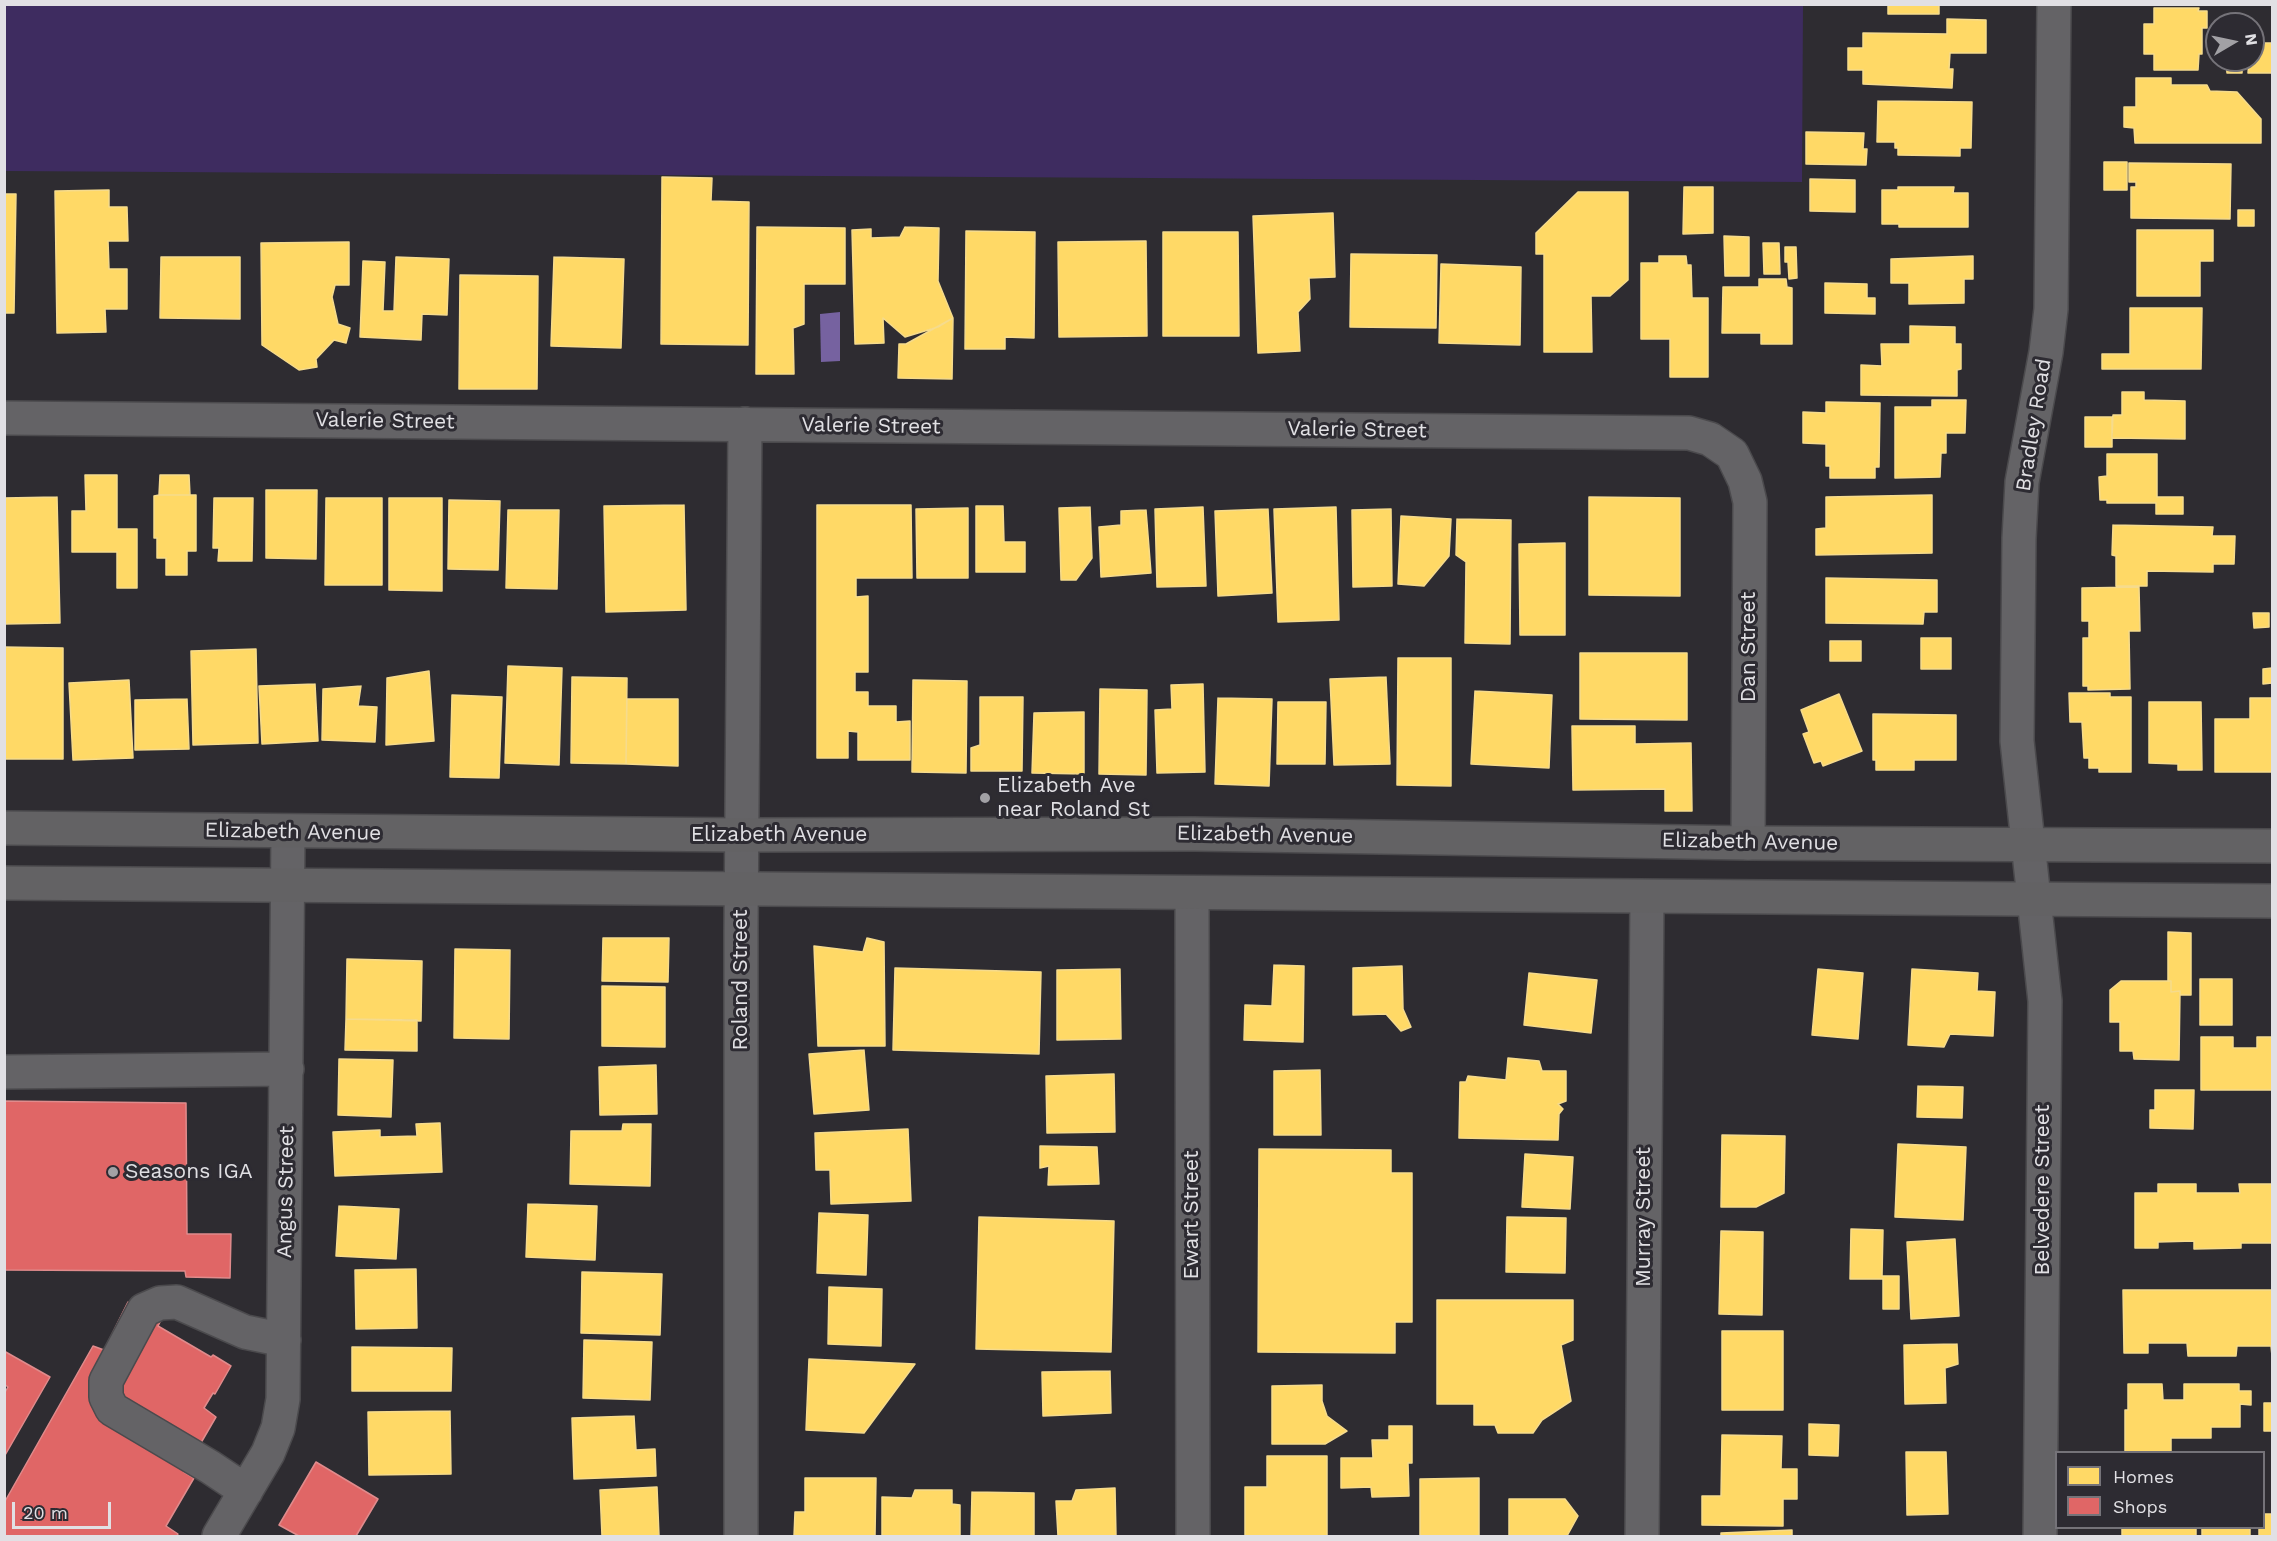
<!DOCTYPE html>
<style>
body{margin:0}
#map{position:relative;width:2277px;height:1541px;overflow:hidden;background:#2e2c31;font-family:"Work Sans",sans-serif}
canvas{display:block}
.frame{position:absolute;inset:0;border:6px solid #e1e0e4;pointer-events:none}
.legend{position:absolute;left:2055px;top:1451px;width:210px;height:78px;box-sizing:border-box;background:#2d2b32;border:2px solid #757379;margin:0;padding:8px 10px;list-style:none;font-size:18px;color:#e1e0e4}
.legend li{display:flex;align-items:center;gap:12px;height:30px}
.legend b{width:30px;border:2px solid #757379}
.north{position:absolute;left:2205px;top:12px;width:60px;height:60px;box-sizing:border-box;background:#2d2b32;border:2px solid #757379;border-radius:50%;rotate:81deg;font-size:16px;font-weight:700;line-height:24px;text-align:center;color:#e1e0e4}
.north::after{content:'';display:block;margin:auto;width:21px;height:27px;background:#a2a1a5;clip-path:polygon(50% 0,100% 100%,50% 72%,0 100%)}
.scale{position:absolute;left:12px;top:1502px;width:99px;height:27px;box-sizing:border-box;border:3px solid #e1e0e4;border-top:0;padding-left:8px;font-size:18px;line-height:21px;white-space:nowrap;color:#e1e0e4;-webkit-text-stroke:4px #2d2b32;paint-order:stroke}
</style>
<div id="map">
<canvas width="2277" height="1541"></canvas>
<div class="frame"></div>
<ul class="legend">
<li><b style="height:16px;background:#ffd966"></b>Homes</li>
<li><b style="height:16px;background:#e06666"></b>Shops</li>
</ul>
<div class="north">N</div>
<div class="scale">20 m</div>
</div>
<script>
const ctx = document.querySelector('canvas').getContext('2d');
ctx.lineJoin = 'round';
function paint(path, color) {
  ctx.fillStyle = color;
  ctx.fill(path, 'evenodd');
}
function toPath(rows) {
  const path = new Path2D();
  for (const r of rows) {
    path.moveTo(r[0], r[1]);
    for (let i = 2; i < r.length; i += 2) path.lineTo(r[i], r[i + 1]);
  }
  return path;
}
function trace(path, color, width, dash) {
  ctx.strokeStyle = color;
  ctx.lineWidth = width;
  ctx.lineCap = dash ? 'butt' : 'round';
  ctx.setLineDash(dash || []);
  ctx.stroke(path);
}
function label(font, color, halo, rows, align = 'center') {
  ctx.font = font + ' "Work Sans",sans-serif';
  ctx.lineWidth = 6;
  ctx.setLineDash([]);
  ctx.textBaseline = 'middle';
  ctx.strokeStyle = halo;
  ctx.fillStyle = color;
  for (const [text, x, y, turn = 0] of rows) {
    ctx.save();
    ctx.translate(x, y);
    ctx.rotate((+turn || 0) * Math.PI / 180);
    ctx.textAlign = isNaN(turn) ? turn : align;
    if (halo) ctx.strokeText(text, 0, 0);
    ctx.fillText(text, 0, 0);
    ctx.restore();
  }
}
paint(toPath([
 [5,4,1803,5,1802,182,5,171]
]), '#3e2c60');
paint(toPath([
 [840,312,840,361,821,362,820,314]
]), '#7662a0');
const homes = toPath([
 [1888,4,1939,4,1939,14,1888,14,1888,4],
 [2154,8,2199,8,2198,11,2207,11,2207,28,2202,28,2202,54,2199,54,2198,70,2154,70,2154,54,2144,54,2144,24,2154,24,2154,8],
 [1947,19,1986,20,1986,53,1950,53,1949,69,1953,69,1952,88,1863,84,1863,70,1848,70,1848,48,1863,48,1863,33,1947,34,1947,19],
 [2253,43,2272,43,2272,73,2248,73,2249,60,2253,60,2253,43],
 [2226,60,2242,60,2242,73,2227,73,2226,60],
 [2136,78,2171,78,2171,85,2207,85,2210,91,2237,92,2261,119,2261,143,2135,143,2134,128,2124,127,2124,107,2136,107,2136,78],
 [1878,101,1972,102,1971,148,1960,148,1960,156,1898,155,1898,148,1895,148,1895,142,1877,142,1878,101],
 [1806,132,1864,133,1863,149,1867,149,1866,165,1806,164,1806,132],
 [2104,162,2127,162,2127,190,2104,190,2104,162],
 [2129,163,2231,164,2230,219,2131,218,2131,187,2136,187,2136,182,2129,182,2129,163],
 [662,177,712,178,711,201,749,202,748,345,661,344,662,177],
 [1810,179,1855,180,1855,212,1810,211,1810,179],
 [1684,187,1713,187,1713,233,1683,234,1684,187],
 [1898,187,1954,187,1953,193,1968,193,1968,227,1899,227,1899,224,1882,224,1882,190,1898,190,1898,187],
 [109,190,109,207,127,207,128,241,108,241,109,269,127,269,127,309,105,309,106,332,57,333,55,191,109,190],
 [1578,192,1628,192,1628,280,1610,296,1591,296,1592,352,1544,352,1544,254,1536,254,1536,233,1578,192],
 [4,194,16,194,14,313,4,313,4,194],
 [2238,210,2254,210,2254,226,2238,226,2238,210],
 [1333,213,1335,277,1309,278,1310,299,1298,312,1300,351,1258,353,1253,216,1333,213],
 [757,227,845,228,845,284,804,284,804,324,793,328,794,374,756,374,757,227],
 [905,227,939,228,938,281,953,318,938,327,905,337,883,318,884,343,855,344,852,230,871,229,871,238,900,237,905,227],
 [2137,230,2213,230,2213,261,2200,261,2200,296,2137,296,2137,230],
 [966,231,1035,232,1034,338,1005,337,1005,349,965,349,966,231],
 [1163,232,1238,232,1239,336,1163,336,1163,232],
 [1724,236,1749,237,1749,276,1725,276,1724,236],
 [1146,241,1147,336,1059,337,1058,242,1146,241],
 [349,242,349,285,335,285,332,297,338,324,350,328,346,343,334,340,316,359,317,367,299,370,262,345,261,243,349,242],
 [1763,243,1779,243,1780,274,1764,274,1763,243],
 [1785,247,1796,247,1797,278,1789,279,1788,262,1785,262,1785,247],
 [1351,254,1437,255,1436,328,1350,327,1351,254],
 [1659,256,1686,256,1687,265,1691,265,1692,298,1708,298,1708,377,1670,377,1670,339,1641,339,1641,263,1659,263,1659,256],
 [1973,256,1973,279,1964,279,1964,303,1909,304,1909,283,1891,283,1891,259,1973,256],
 [161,257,240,257,240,319,160,318,161,257],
 [396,257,449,259,447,315,422,314,421,340,360,337,363,261,385,262,383,311,394,311,396,257],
 [554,257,624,259,621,348,551,346,554,257],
 [1441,264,1521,267,1520,345,1439,343,1441,264],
 [460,275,538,276,537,389,459,389,460,275],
 [1759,279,1786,279,1787,287,1792,288,1792,344,1761,344,1761,333,1722,333,1723,287,1759,287,1759,279],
 [1825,283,1867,284,1867,298,1875,298,1875,314,1825,313,1825,283],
 [2130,308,2202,308,2201,369,2102,369,2102,354,2130,354,2130,308],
 [953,318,952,379,898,378,899,344,906,344,953,318],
 [1910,326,1955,327,1955,344,1961,344,1961,369,1957,370,1957,396,1861,395,1861,365,1882,366,1881,344,1910,344,1910,326],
 [2122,392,2144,392,2144,400,2185,401,2185,439,2112,438,2113,415,2122,415,2122,392],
 [1932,400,1966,400,1965,433,1946,433,1946,453,1941,453,1940,477,1895,478,1895,407,1932,407,1932,400],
 [1826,402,1880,403,1879,467,1875,467,1875,478,1830,478,1830,466,1826,466,1826,444,1803,443,1803,412,1826,413,1826,402],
 [2085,417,2112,417,2112,447,2085,447,2085,417],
 [2107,454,2157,454,2157,497,2183,497,2183,514,2156,514,2156,503,2107,503,2107,500,2100,500,2099,477,2107,476,2107,454],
 [85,475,117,475,117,529,137,529,137,588,117,588,117,552,72,552,72,511,86,511,85,475],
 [160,475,189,475,190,495,159,495,160,475],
 [266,490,317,490,316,559,266,558,266,490],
 [159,495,196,495,196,551,187,551,187,575,166,575,166,558,157,558,157,538,154,538,154,496,159,495],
 [1932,495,1932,553,1816,555,1816,529,1826,528,1826,497,1932,495],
 [57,497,60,623,4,624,4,498,57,497],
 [1589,497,1680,498,1680,596,1589,595,1589,497],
 [214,498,253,498,252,561,218,561,219,548,213,548,214,498],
 [326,498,382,498,382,585,325,585,326,498],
 [389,498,442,498,442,591,389,590,389,498],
 [449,500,500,501,498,570,448,569,449,500],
 [684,505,686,610,606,612,604,506,684,505],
 [817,505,911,505,912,578,856,578,856,597,868,596,868,672,855,672,855,692,868,692,868,706,896,706,896,722,910,721,910,760,858,760,858,732,848,731,848,758,817,758,817,505],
 [976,506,1003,506,1004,542,1025,542,1025,572,976,572,976,506],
 [1090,507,1092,558,1076,580,1061,580,1059,508,1090,507],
 [1203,507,1206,586,1157,587,1155,509,1203,507],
 [1336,507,1339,620,1278,622,1274,509,1336,507],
 [968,508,968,578,917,578,916,509,968,508],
 [1268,509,1272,593,1218,596,1215,511,1268,509],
 [1391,509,1392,586,1353,587,1352,510,1391,509],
 [508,510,559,510,557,589,506,588,508,510],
 [1146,510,1151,573,1101,577,1099,527,1121,525,1121,511,1146,510],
 [1401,516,1451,519,1449,556,1424,586,1398,584,1401,516],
 [1457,519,1511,520,1510,644,1465,643,1466,562,1456,555,1457,519],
 [2113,525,2213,527,2212,536,2235,536,2234,564,2213,564,2213,572,2147,571,2147,586,2116,586,2116,556,2112,555,2113,525],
 [1565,543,1565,635,1520,635,1519,544,1565,543],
 [1826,578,1937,580,1937,612,1924,612,1923,624,1826,623,1826,578],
 [2139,587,2140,631,2129,631,2130,689,2088,690,2088,686,2083,686,2083,638,2089,638,2089,621,2082,621,2082,588,2139,587],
 [2253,613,2269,613,2269,627,2254,628,2253,613],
 [1921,638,1951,638,1951,669,1921,669,1921,638],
 [1830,641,1861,641,1861,661,1830,661,1830,641],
 [4,647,63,648,63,759,4,759,4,647],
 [256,649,258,743,193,745,191,651,256,649],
 [1580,653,1687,653,1687,720,1580,719,1580,653],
 [1398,658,1451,658,1451,786,1397,785,1398,658],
 [508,666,562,668,559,765,505,763,508,666],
 [2272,668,2272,683,2263,684,2263,669,2272,668],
 [429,671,434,741,386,745,387,678,429,671],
 [572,677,627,678,626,764,571,763,572,677],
 [1386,677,1390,764,1334,765,1330,679,1386,677],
 [129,680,133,758,73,760,69,683,129,680],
 [913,680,967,681,966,773,912,772,913,680],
 [315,684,318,741,262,744,259,686,315,684],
 [1203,684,1205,772,1157,773,1155,710,1172,709,1171,685,1203,684],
 [361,686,358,706,377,707,375,742,322,740,323,689,361,686],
 [1100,689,1147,690,1146,775,1099,774,1100,689],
 [1475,691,1552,695,1549,768,1471,764,1475,691],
 [2069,693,2110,693,2110,697,2131,697,2131,772,2099,772,2099,768,2089,768,2089,758,2084,758,2082,722,2070,722,2069,693],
 [1839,694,1862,751,1823,766,1821,761,1814,763,1803,734,1809,732,1801,710,1839,694],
 [452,695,502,697,499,778,450,777,452,695],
 [980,697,1023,697,1022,771,971,771,971,748,980,745,980,697],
 [1218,698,1272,699,1269,786,1215,784,1218,698],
 [2250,698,2272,698,2272,772,2215,772,2215,719,2250,719,2250,698],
 [187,699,189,749,135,750,135,700,187,699],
 [627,699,678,699,678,766,626,764,627,699],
 [1278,702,1326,702,1325,764,1277,764,1278,702],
 [2149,702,2201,702,2202,770,2178,770,2178,764,2149,763,2149,702],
 [1084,712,1084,774,1032,773,1034,713,1084,712],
 [1873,714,1956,715,1956,760,1914,760,1914,770,1876,770,1876,760,1873,760,1873,714],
 [1572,726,1635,726,1635,744,1691,743,1692,811,1665,811,1665,789,1573,790,1572,726],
 [2168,932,2191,933,2191,995,2180,995,2180,991,2171,992,2171,981,2168,981,2168,932],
 [603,938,669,938,668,982,602,981,603,938],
 [867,938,884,942,885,1046,818,1046,814,946,863,952,867,938],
 [455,949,510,950,509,1039,454,1038,455,949],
 [347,959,422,961,421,1021,346,1019,347,959],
 [1274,965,1304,966,1303,1042,1244,1040,1245,1005,1272,1006,1274,965],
 [1402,966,1403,1009,1411,1027,1401,1031,1386,1014,1353,1015,1353,968,1402,966],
 [895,968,1041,972,1039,1054,893,1050,895,968],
 [1120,969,1121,1039,1057,1040,1057,970,1120,969],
 [1818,969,1863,973,1858,1039,1812,1035,1818,969],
 [1912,969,1978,973,1977,991,1995,992,1993,1036,1950,1034,1944,1047,1908,1045,1912,969],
 [1529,973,1597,980,1591,1033,1524,1025,1529,973],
 [2200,979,2232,979,2232,1025,2200,1025,2200,979],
 [2121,981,2171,981,2171,992,2180,991,2179,1060,2134,1059,2133,1051,2120,1051,2120,1022,2110,1022,2110,990,2121,981],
 [602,986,665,987,665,1047,602,1046,602,986],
 [346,1019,417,1020,417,1051,345,1050,346,1019],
 [2201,1037,2233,1037,2233,1048,2257,1048,2257,1037,2272,1037,2272,1090,2201,1090,2201,1037],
 [864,1050,869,1110,814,1114,809,1054,864,1050],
 [1508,1058,1539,1061,1542,1071,1566,1071,1566,1101,1558,1104,1563,1109,1559,1114,1558,1140,1459,1138,1460,1082,1466,1082,1468,1076,1506,1080,1508,1058],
 [339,1059,393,1060,391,1117,338,1115,339,1059],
 [656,1065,657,1114,600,1115,599,1067,656,1065],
 [1320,1070,1321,1135,1274,1135,1274,1071,1320,1070],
 [1114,1074,1115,1132,1047,1133,1046,1076,1114,1074],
 [1918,1086,1963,1087,1962,1118,1917,1117,1918,1086],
 [2155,1090,2194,1090,2193,1129,2150,1128,2150,1110,2155,1110,2155,1090],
 [440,1123,442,1172,335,1176,333,1132,380,1130,380,1137,417,1136,416,1124,440,1123],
 [623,1124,651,1124,650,1186,570,1184,571,1131,622,1131,623,1124],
 [908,1129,911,1201,831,1204,830,1170,816,1170,815,1133,908,1129],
 [1722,1135,1785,1136,1784,1193,1756,1207,1721,1207,1722,1135],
 [1898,1144,1966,1147,1963,1220,1895,1217,1898,1144],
 [1040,1146,1097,1147,1099,1184,1048,1185,1049,1166,1040,1168,1040,1146],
 [1259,1149,1391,1150,1391,1173,1412,1173,1412,1322,1395,1322,1395,1353,1258,1352,1259,1149],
 [1525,1154,1573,1157,1570,1209,1522,1207,1525,1154],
 [2158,1184,2196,1184,2196,1193,2240,1193,2239,1184,2272,1184,2272,1243,2241,1243,2241,1248,2194,1249,2194,1241,2158,1242,2158,1248,2135,1248,2135,1193,2158,1193,2158,1184],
 [528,1204,597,1206,595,1260,526,1257,528,1204],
 [339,1206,399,1209,396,1259,336,1256,339,1206],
 [819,1213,868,1215,866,1275,817,1273,819,1213],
 [979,1217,1114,1221,1111,1352,976,1349,979,1217],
 [1507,1217,1566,1218,1565,1273,1506,1272,1507,1217],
 [1851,1229,1883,1230,1882,1276,1899,1276,1899,1309,1883,1309,1883,1279,1850,1279,1851,1229],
 [1721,1231,1763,1232,1762,1315,1719,1314,1721,1231],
 [1955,1239,1959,1316,1911,1319,1907,1242,1955,1239],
 [416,1269,417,1328,356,1329,355,1270,416,1269],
 [582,1272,662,1274,660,1335,581,1333,582,1272],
 [829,1287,882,1289,881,1346,828,1344,829,1287],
 [2123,1290,2272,1290,2272,1356,2271,1346,2237,1346,2236,1356,2188,1356,2187,1343,2148,1343,2148,1353,2124,1353,2123,1290],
 [1437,1300,1573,1300,1573,1340,1561,1345,1571,1401,1542,1420,1533,1433,1498,1433,1495,1425,1474,1425,1474,1404,1437,1404,1437,1300],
 [1722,1331,1783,1331,1783,1410,1722,1410,1722,1331],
 [584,1340,652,1342,650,1400,583,1398,584,1340],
 [1957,1344,1958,1364,1945,1368,1946,1403,1905,1404,1904,1345,1957,1344],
 [352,1347,452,1348,451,1391,352,1391,352,1347],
 [809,1359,915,1364,864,1433,806,1430,809,1359],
 [1110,1371,1111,1413,1043,1416,1042,1372,1110,1371],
 [2128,1384,2162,1384,2163,1400,2184,1400,2184,1384,2239,1384,2239,1391,2251,1391,2251,1405,2240,1404,2240,1427,2211,1427,2211,1438,2171,1438,2171,1452,2125,1452,2125,1410,2128,1410,2128,1384],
 [1322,1385,1322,1401,1327,1416,1347,1431,1325,1444,1272,1444,1272,1386,1322,1385],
 [2264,1403,2272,1403,2272,1431,2264,1431,2264,1403],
 [450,1411,451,1474,369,1475,368,1412,450,1411],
 [634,1416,636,1450,655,1449,656,1476,574,1479,572,1418,634,1416],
 [1809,1424,1839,1425,1838,1456,1809,1455,1809,1424],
 [1389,1426,1412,1426,1412,1463,1408,1463,1409,1496,1372,1497,1371,1487,1341,1488,1341,1458,1373,1458,1372,1440,1389,1440,1389,1426],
 [1722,1435,1782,1436,1781,1469,1797,1469,1797,1499,1783,1499,1783,1526,1702,1525,1702,1496,1721,1496,1722,1435],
 [1906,1452,1946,1452,1948,1514,1907,1515,1906,1452],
 [1267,1456,1327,1456,1327,1536,1245,1536,1245,1487,1267,1487,1267,1456],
 [805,1478,876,1478,875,1536,794,1536,795,1512,805,1512,805,1478],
 [1479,1478,1479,1536,1420,1536,1420,1479,1479,1478],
 [657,1487,659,1536,602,1536,600,1490,657,1487],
 [1115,1488,1116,1536,1058,1536,1056,1501,1072,1501,1076,1490,1115,1488],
 [915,1490,952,1490,952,1504,960,1505,960,1536,882,1536,882,1497,912,1498,915,1490],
 [972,1492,1034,1493,1034,1536,971,1536,972,1492],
 [1509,1499,1565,1499,1578,1516,1567,1536,1509,1536,1509,1499],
 [2264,1514,2272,1514,2272,1536,2259,1536,2259,1528,2264,1528,2264,1514],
 [2122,1528,2196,1528,2196,1536,2122,1536,2122,1528],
 [2202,1528,2250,1528,2250,1536,2202,1536,2202,1528],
 [1792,1530,1792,1536,1721,1536,1721,1533,1792,1530]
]);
paint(homes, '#ffd966');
trace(homes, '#f6db8c', 1.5);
const shops = toPath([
 [4,1101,186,1103,187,1234,231,1234,230,1278,186,1277,185,1271,4,1270,4,1101],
 [128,1302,161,1320,158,1326,211,1357,213,1355,231,1366,215,1394,213,1393,204,1408,216,1417,184,1472,194,1478,166,1526,178,1534,177,1536,4,1536,4,1503,93,1346,104,1350,128,1302],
 [4,1351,50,1377,4,1457,4,1394,8,1387,4,1384,4,1351],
 [316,1462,378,1499,356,1536,299,1536,279,1525,316,1462]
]);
paint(shops, '#e06666');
trace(shops, '#e08b8c', 1.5);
const minor = toPath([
 [4,418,1689,433,1710,439,1732,454,1745,481,1750,502,1748,843],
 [1192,893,1193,1536],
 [4,1072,287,1069],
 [246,1491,210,1467,112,1409,106,1397,106,1381,144,1310,160,1303,177,1302,245,1332,284,1340],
 [219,1536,268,1453,278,1428,283,1399,288,832],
 [741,1536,741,930,745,424],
 [1642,1536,1647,897],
 [2040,1536,2045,1001,2017,741,2019,538,2022,482,2046,352,2051,309,2054,4]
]);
const highway = toPath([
 [4,828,743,835,1194,834,1748,843,2272,846],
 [4,883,2272,901]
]);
trace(minor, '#4b4a4d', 36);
trace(highway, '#4b4a4d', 36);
trace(minor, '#646366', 33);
trace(highway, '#636264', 33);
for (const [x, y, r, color] of [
 [985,798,6,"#a2a1a5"],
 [113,1172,6,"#a2a1a5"]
]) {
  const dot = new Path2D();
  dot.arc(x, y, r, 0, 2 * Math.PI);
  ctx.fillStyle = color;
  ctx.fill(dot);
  trace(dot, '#2d2b32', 2);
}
label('21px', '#e1e0e4', '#2d2b32', [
 ["Valerie Street",385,421,1],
 ["Bradley Road",2034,425,-81],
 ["Valerie Street",871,426,1],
 ["Valerie Street",1357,430,1],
 ["Dan Street",1749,647,-90],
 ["Elizabeth Avenue",293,832,1],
 ["Elizabeth Avenue",779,835],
 ["Elizabeth Avenue",1265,835,1],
 ["Elizabeth Avenue",1750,842,1],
 ["Roland Street",741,980,-90],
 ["Belvedere Street",2043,1190,-90],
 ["Angus Street",286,1192,-89],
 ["Ewart Street",1192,1215,-90],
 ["Murray Street",1644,1217,-90]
]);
label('21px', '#e1e0e4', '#2d2b32', [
 ["Elizabeth Ave",997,786],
 ["near Roland St",997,810],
 ["Seasons IGA",125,1172]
], 'left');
</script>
